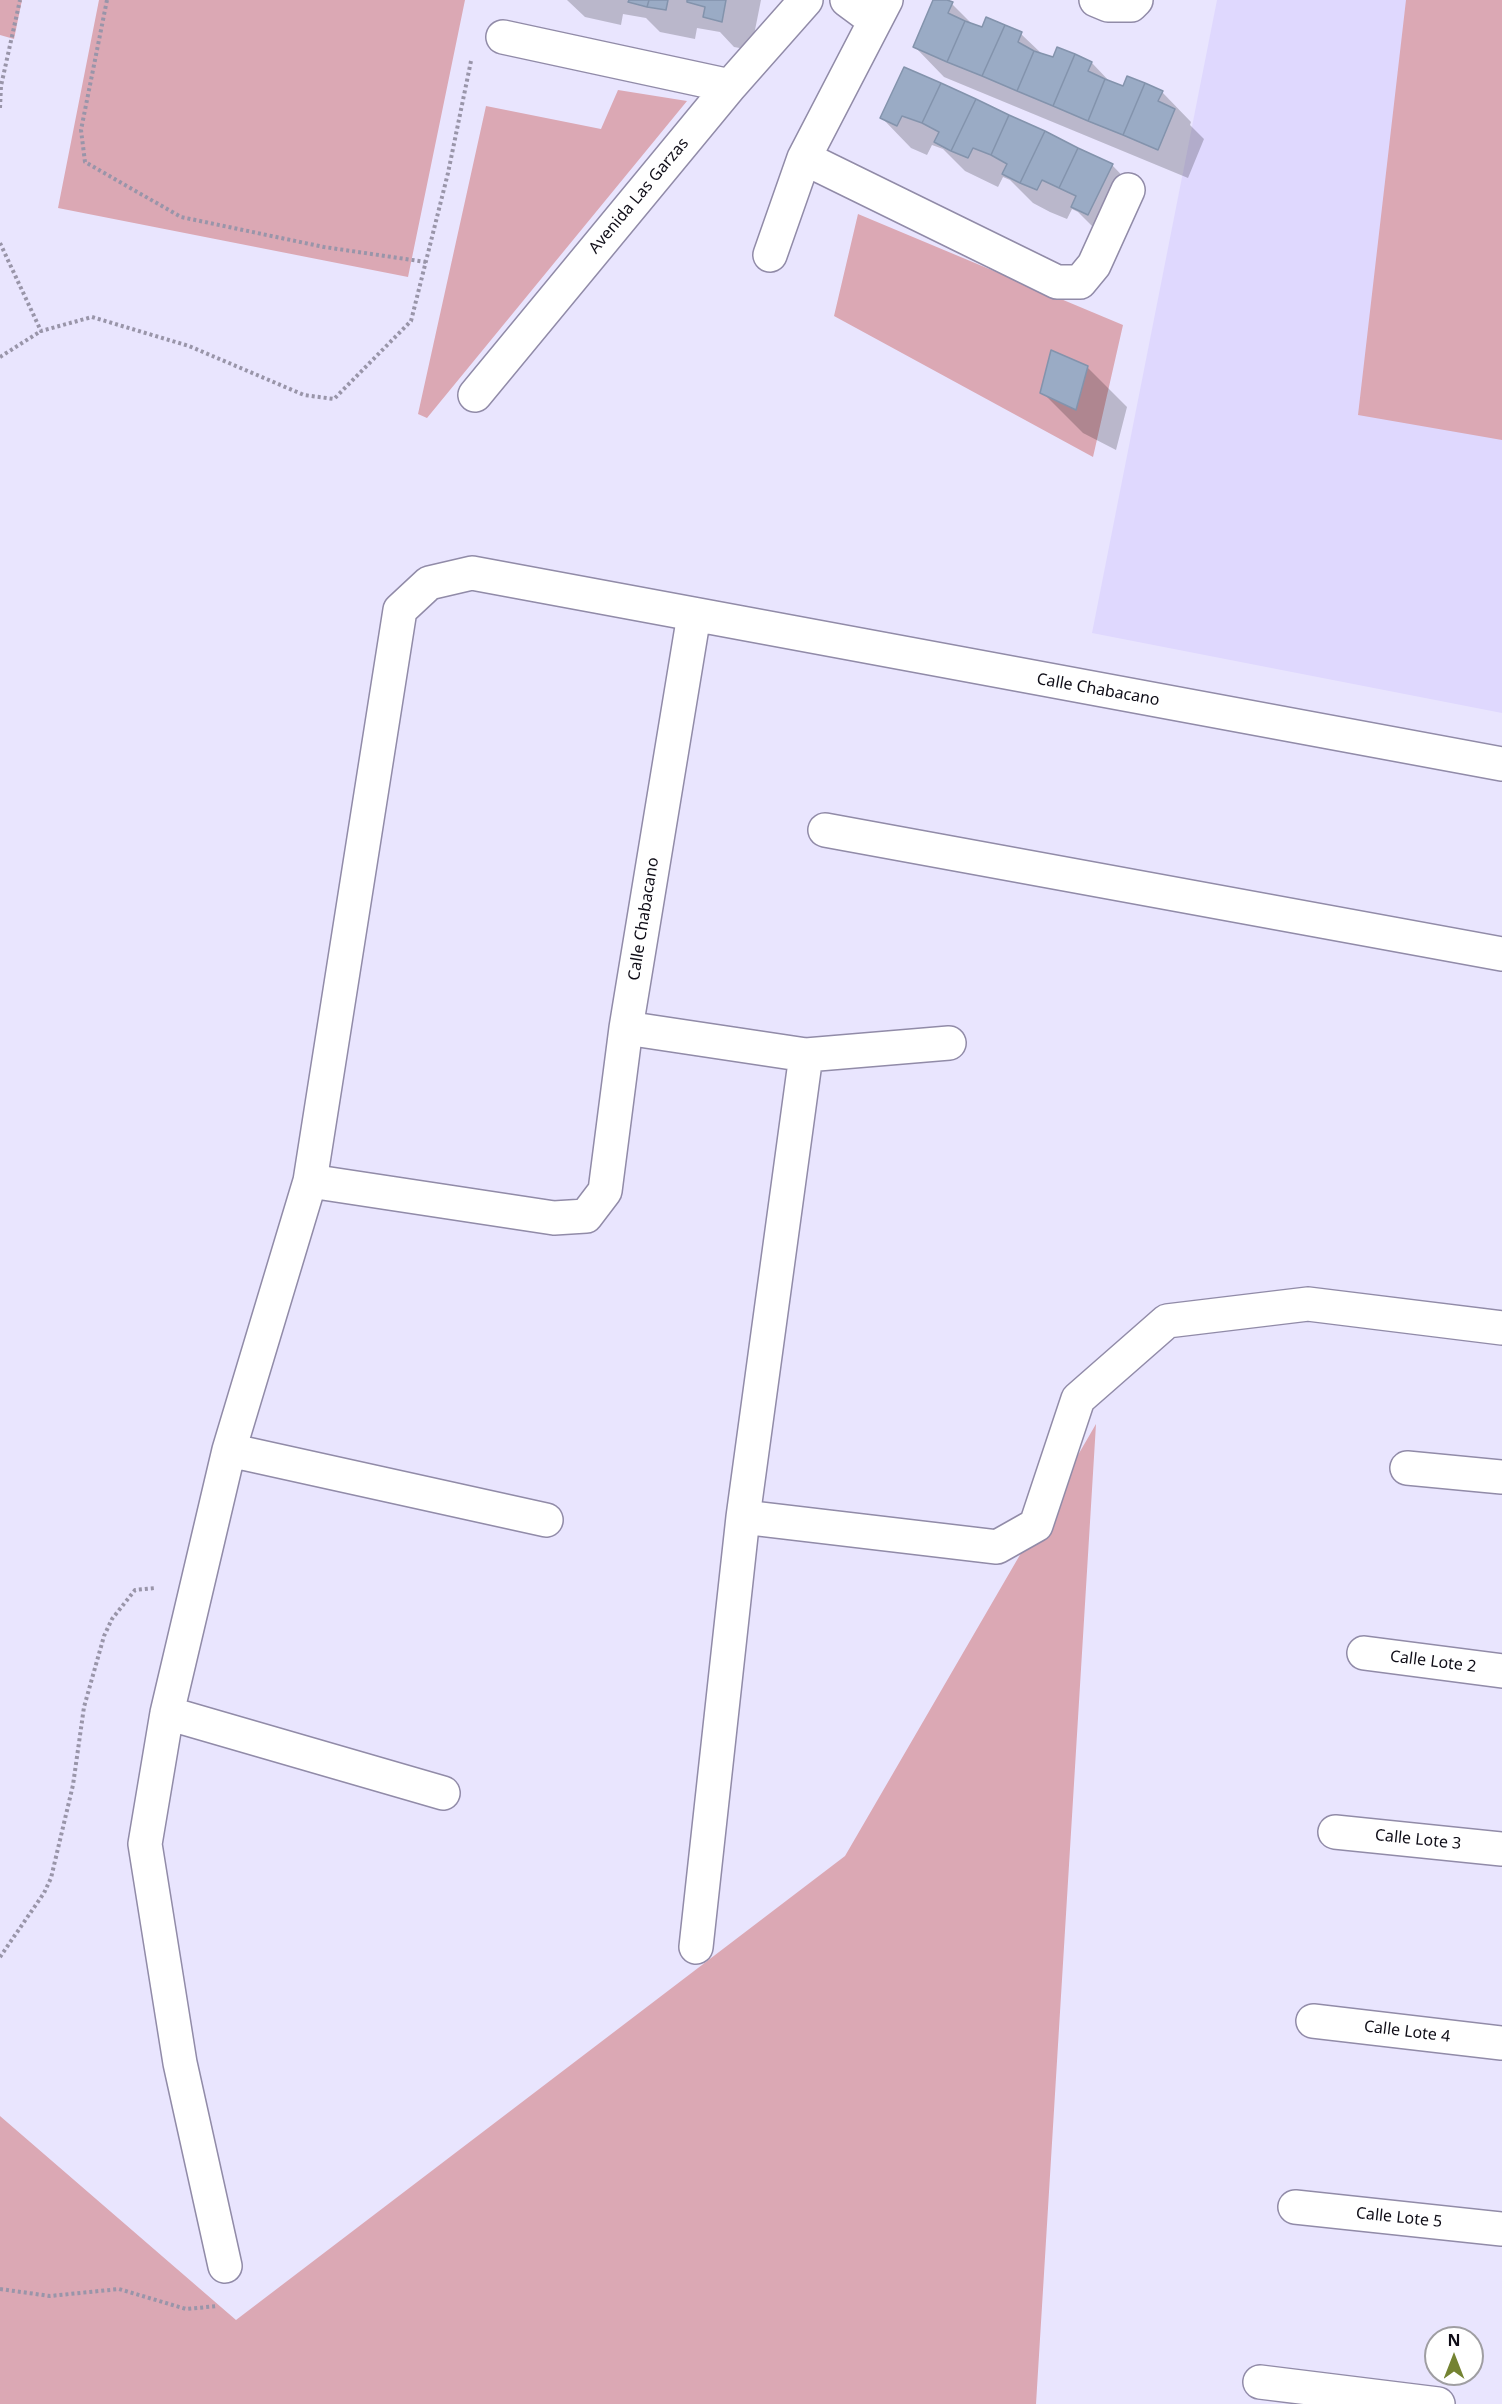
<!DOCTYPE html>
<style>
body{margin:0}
#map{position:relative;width:1502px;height:2404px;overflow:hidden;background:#e9e5fe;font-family:"Noto Sans",sans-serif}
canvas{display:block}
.north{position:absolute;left:1424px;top:2326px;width:60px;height:60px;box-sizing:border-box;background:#fff;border:2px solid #9f9ea2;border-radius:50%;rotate:0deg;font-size:16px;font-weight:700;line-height:24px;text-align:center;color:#0f0d17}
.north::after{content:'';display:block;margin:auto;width:21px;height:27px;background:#748332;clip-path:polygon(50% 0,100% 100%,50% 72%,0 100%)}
</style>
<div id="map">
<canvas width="1502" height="2404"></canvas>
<div class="north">N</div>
</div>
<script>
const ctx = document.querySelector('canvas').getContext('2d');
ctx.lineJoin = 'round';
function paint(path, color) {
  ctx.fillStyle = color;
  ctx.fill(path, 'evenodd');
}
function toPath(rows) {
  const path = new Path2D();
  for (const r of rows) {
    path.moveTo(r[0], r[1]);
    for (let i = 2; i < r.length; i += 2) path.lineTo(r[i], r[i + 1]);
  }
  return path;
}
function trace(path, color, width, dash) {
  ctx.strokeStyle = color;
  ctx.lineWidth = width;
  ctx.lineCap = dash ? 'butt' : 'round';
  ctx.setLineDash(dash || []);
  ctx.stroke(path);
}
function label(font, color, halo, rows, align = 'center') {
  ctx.font = font + ' "Noto Sans",sans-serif';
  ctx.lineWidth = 6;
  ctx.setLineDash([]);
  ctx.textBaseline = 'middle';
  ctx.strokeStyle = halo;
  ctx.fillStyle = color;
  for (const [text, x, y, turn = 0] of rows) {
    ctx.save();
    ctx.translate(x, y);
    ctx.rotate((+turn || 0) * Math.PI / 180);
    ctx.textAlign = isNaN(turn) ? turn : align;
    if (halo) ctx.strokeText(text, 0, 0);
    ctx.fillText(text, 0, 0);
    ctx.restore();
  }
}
paint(toPath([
 [1217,0,1502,0,1502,713,1092,633]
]), '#dfd8fe');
paint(toPath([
 [0,0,22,0,14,39,0,35],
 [99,0,465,0,408,277,58,208],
 [1406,0,1502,0,1502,440,1358,415],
 [618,90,687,101,427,418,418,414,486,106,601,129],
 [858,214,1123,325,1093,457,834,316],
 [1096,1424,1036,2404,0,2404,0,2116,236,2320,845,1856]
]), '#dba8b4');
paint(toPath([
 [567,0,761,0,751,50,734,47,720,32,697,28,695,39,660,32,646,18,623,14,621,25,585,17],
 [935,0,944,0,952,4,973,25,983,29,1004,26,1021,34,1042,54,1053,59,1092,63,1112,84,1124,88,1162,92,1191,122,1190,125,1204,139,1188,178,944,77,915,47],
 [905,69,1112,165,1141,195,1102,236,1078,212,1072,209,1067,219,1050,212,1033,203,1010,180,1003,177,998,187,965,171,943,149,932,145,927,155,911,148,882,118],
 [1087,367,1127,407,1116,450,1083,433,1042,392]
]), '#0003');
const building = toPath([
 [629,0,649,0,647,7,628,2,629,0],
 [649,0,668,0,666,10,647,7,649,0],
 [687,0,726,0,722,22,703,17,705,7,687,2,687,0],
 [933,0,947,0,953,2,948,13,965,21,947,62,913,47,933,0],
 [986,17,1005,25,982,76,947,62,965,21,982,27,986,17],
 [1005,25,1022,32,1018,42,1034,51,1017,91,982,76,1005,25],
 [1057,47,1075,54,1053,106,1017,91,1034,51,1053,57,1057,47],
 [1075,54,1092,62,1088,71,1105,79,1088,121,1053,106,1075,54],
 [904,67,941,83,922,123,902,116,897,126,880,118,904,67],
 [1127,76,1145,83,1123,135,1088,121,1105,79,1123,86,1127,76],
 [941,83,976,99,951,151,934,142,939,132,922,123,941,83],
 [1145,83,1163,91,1158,101,1175,109,1158,150,1123,135,1145,83],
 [976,99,1009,115,991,155,973,148,968,158,951,151,976,99],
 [1009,115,1045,131,1020,183,1002,174,1007,164,991,155,1009,115],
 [1045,131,1078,148,1059,188,1042,180,1037,190,1020,183,1045,131],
 [1078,148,1113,164,1088,215,1071,207,1076,196,1059,188,1078,148],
 [1051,350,1088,366,1076,410,1040,393,1051,350]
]);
paint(building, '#9aabc5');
trace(building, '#8393ac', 1.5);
const street = toPath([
 [847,0,874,20],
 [1096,0,1108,5,1131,5,1136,0],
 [503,37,730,86],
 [804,158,1057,282,1080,282,1094,265,1128,190],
 [770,255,804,158,886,0],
 [475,395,730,86,806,0],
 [825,830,1502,954],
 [626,1028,806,1055,949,1043],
 [310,1181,554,1218,586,1216,605,1191,626,1028,694,615],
 [229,1450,546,1520],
 [1407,1468,1502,1477],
 [743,1517,997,1547,1036,1525,1078,1399,1167,1321,1308,1304,1502,1328],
 [1364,1653,1502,1671],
 [167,1713,443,1793],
 [1335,1832,1502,1849],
 [696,1947,743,1517,806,1055],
 [1313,2021,1502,2043],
 [1295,2207,1502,2229],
 [225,2266,180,2063,145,1844,167,1713,229,1450,310,1181,400,610,429,583,472,573,1502,764],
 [1260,2382,1438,2404]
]);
trace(street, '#918ba8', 36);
trace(toPath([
 [107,0,81,130,85,162,181,217,324,247,426,262],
 [0,108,1,86,20,0],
 [0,243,41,331,92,317,189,346,304,395,334,399,411,321,448,173,471,61],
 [0,357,41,331],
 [0,1957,44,1893,51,1878,73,1785,84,1707,104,1636,112,1619,135,1590,155,1588],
 [0,2289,50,2296,119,2289,186,2309,218,2306]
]), '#9995a9', 4, [3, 3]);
trace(street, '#fff', 33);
label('16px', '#0f0d17', '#fff', [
 ["Avenida Las Garzas",639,196,-50],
 ["Calle Chabacano",1098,690,10],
 ["Calle Chabacano",644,919,-81],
 ["Calle Lote 2",1433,1662,7],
 ["Calle Lote 3",1418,1840,6],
 ["Calle Lote 4",1407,2032,7],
 ["Calle Lote 5",1399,2218,6]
]);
</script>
